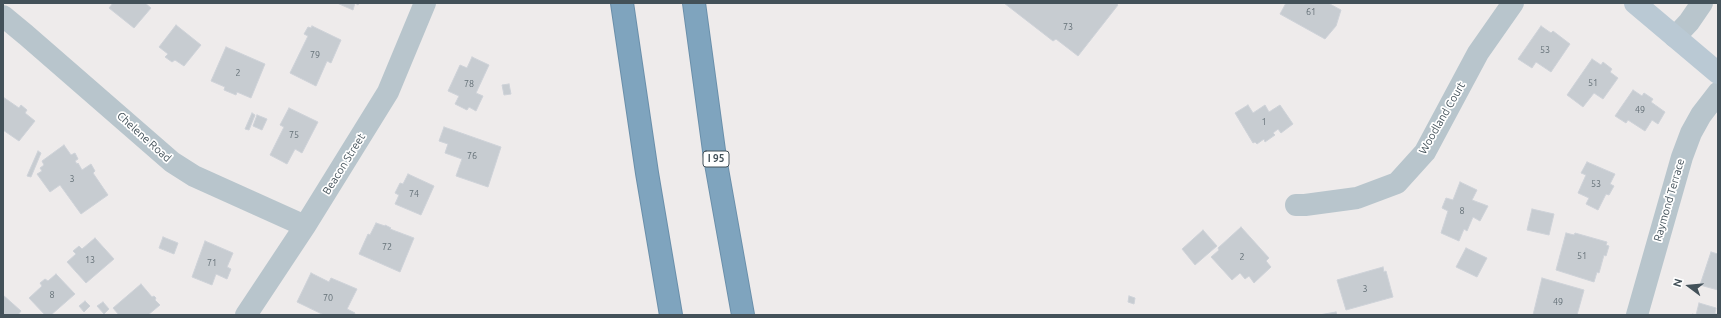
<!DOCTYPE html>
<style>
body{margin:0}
#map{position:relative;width:1721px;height:318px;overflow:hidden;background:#eeebeb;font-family:Ubuntu,sans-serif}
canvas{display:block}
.frame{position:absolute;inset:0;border:4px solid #435159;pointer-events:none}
.north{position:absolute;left:1669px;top:266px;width:40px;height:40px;-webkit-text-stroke:3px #fff;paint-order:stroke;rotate:286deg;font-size:11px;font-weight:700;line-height:16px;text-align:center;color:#435159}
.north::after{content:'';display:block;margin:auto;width:14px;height:18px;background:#435159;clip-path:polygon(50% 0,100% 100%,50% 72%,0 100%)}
</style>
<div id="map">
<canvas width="1721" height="318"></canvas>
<div class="frame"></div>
<div class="north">N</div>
</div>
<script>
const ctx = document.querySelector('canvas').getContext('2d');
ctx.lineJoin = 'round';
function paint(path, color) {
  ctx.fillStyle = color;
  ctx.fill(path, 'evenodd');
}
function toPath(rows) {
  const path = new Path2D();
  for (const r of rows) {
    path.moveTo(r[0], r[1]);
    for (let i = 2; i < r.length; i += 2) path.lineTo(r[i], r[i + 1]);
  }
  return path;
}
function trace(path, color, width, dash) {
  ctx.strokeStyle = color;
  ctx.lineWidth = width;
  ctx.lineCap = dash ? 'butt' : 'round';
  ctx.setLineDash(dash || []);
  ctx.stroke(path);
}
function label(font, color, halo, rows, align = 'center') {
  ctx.font = font + ' Ubuntu,sans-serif';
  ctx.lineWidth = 3.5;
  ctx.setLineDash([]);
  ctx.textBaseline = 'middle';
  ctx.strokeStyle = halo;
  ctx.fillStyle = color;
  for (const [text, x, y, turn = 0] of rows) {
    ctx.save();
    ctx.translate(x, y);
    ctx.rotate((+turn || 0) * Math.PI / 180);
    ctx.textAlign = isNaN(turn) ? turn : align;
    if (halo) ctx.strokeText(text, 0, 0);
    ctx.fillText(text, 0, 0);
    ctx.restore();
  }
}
const building = toPath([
 [113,3,145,3,151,8,134,28,109,8,113,3],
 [337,3,359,3,358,5,355,3,353,10,337,3],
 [1004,3,1116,3,1118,5,1078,56,1056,39,1053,41,1004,3],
 [1286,3,1328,3,1341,10,1336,26,1325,39,1280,14,1286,3],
 [176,25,201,45,184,66,175,60,172,62,165,57,168,54,159,47,176,25],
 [312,26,341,40,331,63,327,61,316,86,290,73,308,36,304,34,308,27,311,28,312,26],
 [1541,26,1551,33,1553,31,1570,44,1551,72,1536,62,1532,68,1518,59,1541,26],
 [226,47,265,64,251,98,237,92,236,95,224,90,225,87,211,81,226,47],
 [472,57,489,65,476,93,483,96,476,111,469,107,467,110,455,104,459,96,448,91,460,65,467,68,472,57],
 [1592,59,1601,65,1603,62,1612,69,1610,72,1618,78,1603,99,1594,93,1583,107,1567,95,1592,59],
 [509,84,511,94,504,95,502,85,509,84],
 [1633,90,1642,96,1644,93,1653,99,1651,102,1665,112,1658,124,1652,120,1645,131,1628,120,1626,123,1615,116,1633,90],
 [3,97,19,108,21,105,27,110,25,113,35,121,19,141,3,130,3,97],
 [1248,105,1253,113,1265,105,1269,112,1280,105,1293,124,1281,133,1278,129,1273,133,1275,135,1265,142,1264,139,1257,144,1255,142,1253,143,1235,113,1248,105],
 [289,108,318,122,302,153,295,149,287,164,270,155,284,127,280,125,289,108],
 [252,113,255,115,249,130,245,129,252,113],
 [257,115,267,119,262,130,253,126,257,115],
 [444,127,501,147,488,187,456,176,462,159,445,153,448,144,439,141,444,127],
 [64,145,71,155,75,153,78,159,75,161,77,164,78,163,82,170,91,164,95,171,93,173,108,195,81,214,60,185,50,192,37,174,42,171,40,168,44,165,42,161,64,145],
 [38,151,41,153,31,177,27,176,38,151],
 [1587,162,1615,174,1610,184,1614,186,1609,195,1606,194,1598,210,1586,204,1589,198,1578,193,1586,175,1581,173,1587,162],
 [408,174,434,186,421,215,395,204,399,195,395,193,400,183,403,184,408,174],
 [1460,182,1477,190,1472,200,1488,206,1480,221,1473,217,1467,231,1464,229,1459,241,1441,233,1448,211,1442,208,1446,198,1453,200,1460,182],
 [1532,209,1554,214,1549,235,1527,230,1532,209],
 [376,223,385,226,385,225,391,228,390,229,414,238,400,272,359,254,368,234,370,235,376,223],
 [1241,227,1269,258,1266,261,1271,267,1254,283,1249,276,1245,279,1240,273,1232,280,1211,257,1219,250,1218,248,1241,227],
 [1203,230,1217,246,1195,265,1182,249,1203,230],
 [1566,233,1574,235,1575,233,1607,242,1606,245,1609,246,1606,256,1604,255,1599,273,1597,272,1594,282,1556,270,1566,233],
 [163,237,178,243,174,254,159,248,163,237],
 [95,238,114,259,86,283,67,262,76,254,73,251,79,246,82,249,95,238],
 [205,241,233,253,227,267,231,269,227,279,216,274,212,285,192,277,205,241],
 [1466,248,1487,258,1477,277,1456,267,1466,248],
 [1711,252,1718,254,1718,290,1700,285,1711,252],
 [1383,267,1384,272,1386,271,1393,297,1346,310,1337,280,1383,267],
 [311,273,329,282,331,278,357,289,347,309,355,313,354,315,324,315,297,302,311,273],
 [56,274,75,294,51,315,45,315,29,298,42,286,40,283,45,279,48,281,56,274],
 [1542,278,1584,290,1577,315,1533,315,1542,278],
 [141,284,152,297,154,296,156,298,155,300,160,305,148,315,119,315,113,308,141,284],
 [3,295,21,311,18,315,3,315,3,295],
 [1129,296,1135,298,1134,304,1128,302,1129,296],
 [85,301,90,306,84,312,79,306,85,301],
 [103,302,109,309,104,314,97,306,103,302],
 [1699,303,1716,308,1715,313,1718,315,1692,315,1692,314,1696,315,1699,303],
 [1336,312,1337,315,1319,315,1336,312]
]);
paint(building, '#c7ccd1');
trace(building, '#ced2d8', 1);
const highway = toPath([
 [622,3,647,173,671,315],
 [694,3,715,158,743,315]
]);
trace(highway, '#6a8faa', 24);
trace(toPath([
 [3,16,26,35,172,162,194,176,305,226],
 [1675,37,1689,22,1702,3],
 [1296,205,1305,205,1357,198,1397,183,1425,152,1478,53,1513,3],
 [246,315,305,226,388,92,425,3],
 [1637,315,1682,157,1691,133,1701,115,1718,93]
]), '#b8c5cc', 22);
trace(toPath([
 [1635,3,1718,73]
]), '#bac9d4', 22);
trace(highway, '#7fa4be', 22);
label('9px', '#647077', null, [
 ["61",1311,12],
 ["73",1068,27],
 ["53",1545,50],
 ["79",315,55],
 ["2",238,73],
 ["51",1593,83],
 ["78",469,84],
 ["49",1640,110],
 ["1",1264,122],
 ["75",294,135],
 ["76",472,156],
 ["3",72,179],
 ["53",1596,184],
 ["74",414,194],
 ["8",1462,211],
 ["72",387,247],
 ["51",1582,256],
 ["2",1242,257],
 ["13",90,260],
 ["71",212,263],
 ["3",1365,289],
 ["8",52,295],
 ["70",328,298],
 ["49",1558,302]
]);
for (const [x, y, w] of [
 [716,159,26]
]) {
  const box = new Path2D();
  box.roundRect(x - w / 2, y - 8, w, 16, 3);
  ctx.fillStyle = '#fff';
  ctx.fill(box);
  trace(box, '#435159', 1);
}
label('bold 10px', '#435159', null, [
 ["I 95",716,159]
]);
label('11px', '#435159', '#fff', [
 ["Woodland Court",1442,118,-60],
 ["Chelene Road",144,137,42],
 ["Beacon Street",344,164,-58],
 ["Raymond Terrace",1669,200,-74]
]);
</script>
